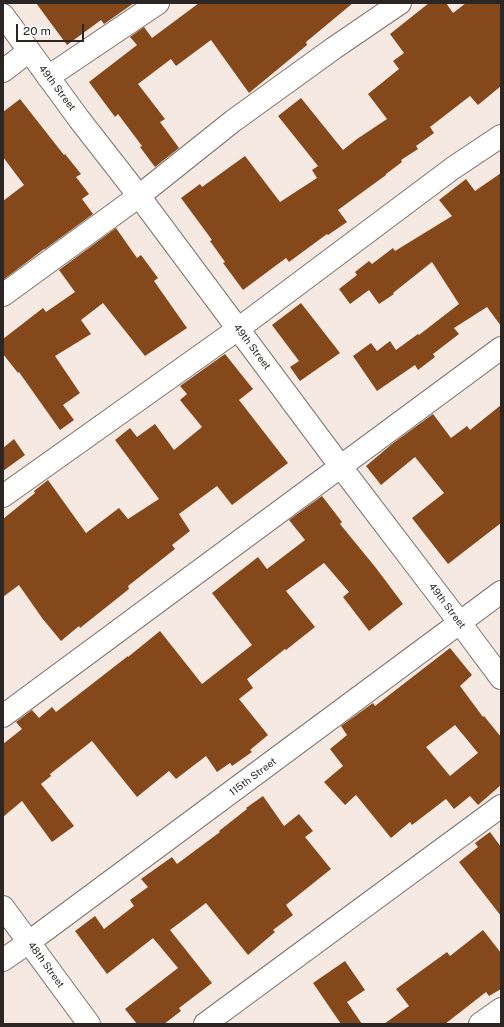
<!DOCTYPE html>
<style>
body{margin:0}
#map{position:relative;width:504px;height:1027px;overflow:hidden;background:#f5e9e2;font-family:"Public Sans",sans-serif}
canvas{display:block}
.frame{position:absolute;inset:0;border:4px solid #2b2624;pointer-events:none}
.scale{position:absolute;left:16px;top:24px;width:68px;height:18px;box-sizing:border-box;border:2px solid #2b2624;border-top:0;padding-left:5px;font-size:12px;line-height:14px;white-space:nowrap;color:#2b2624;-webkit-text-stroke:3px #fff;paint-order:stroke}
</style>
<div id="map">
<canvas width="504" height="1027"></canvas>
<div class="frame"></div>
<div class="scale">20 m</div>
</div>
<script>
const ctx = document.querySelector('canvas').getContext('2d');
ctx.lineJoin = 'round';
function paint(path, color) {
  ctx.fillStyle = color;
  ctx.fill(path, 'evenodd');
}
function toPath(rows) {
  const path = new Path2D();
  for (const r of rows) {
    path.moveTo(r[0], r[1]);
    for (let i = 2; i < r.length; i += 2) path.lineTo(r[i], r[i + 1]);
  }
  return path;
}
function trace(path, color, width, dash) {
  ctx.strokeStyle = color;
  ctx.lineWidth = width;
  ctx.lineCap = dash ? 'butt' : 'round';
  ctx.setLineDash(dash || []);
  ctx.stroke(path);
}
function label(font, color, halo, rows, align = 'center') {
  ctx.font = font + ' "Public Sans",sans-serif';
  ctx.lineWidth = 4;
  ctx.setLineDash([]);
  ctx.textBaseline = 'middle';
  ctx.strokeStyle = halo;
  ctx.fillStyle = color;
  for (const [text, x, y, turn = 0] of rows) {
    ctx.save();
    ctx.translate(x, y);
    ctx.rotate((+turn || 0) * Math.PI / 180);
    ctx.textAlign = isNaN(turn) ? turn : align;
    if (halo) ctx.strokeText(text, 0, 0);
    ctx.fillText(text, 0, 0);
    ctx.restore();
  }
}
paint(toPath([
 [36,3,134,3,104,24,101,20,67,45],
 [199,3,353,3,306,42,307,45,249,93,211,40,176,66,171,59,138,84,165,119,160,122,179,148,155,167,140,147,142,146,118,114,115,117,89,82,137,45,130,37,144,27,152,38],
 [429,3,446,3,453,13,466,3,501,3,501,86,478,105,470,96,430,127,434,133,416,146,418,149,401,160,402,162,386,174,386,175,338,210,347,222,328,235,327,234,289,262,286,258,243,290,223,263,225,262,210,241,212,240,181,198,200,184,202,187,245,156,280,202,317,178,312,170,318,166,278,116,301,98,343,150,357,139,387,119,368,94,399,69,393,61,404,53,390,34],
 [20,99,64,155,65,154,81,174,76,177,89,194,82,199,93,214,45,249,44,249,3,280,3,201,24,185,3,157,3,112],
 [501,173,501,326,487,307,454,328,459,334,433,354,435,357,418,370,415,365,377,391,353,356,371,343,377,351,390,341,396,350,418,334,419,335,459,304,432,262,393,293,394,294,379,304,369,290,350,304,339,289,357,275,355,272,369,261,372,264,393,248,395,251,452,216,439,200,466,179,475,191],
 [116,228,137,258,141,255,158,278,154,281,187,328,145,356,103,303,81,320,91,334,55,356,80,393,63,405,74,420,60,430,19,372,18,373,3,354,3,339,43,308,46,312,75,292,59,270],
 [301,303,340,353,300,381,290,367,299,361,272,325],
 [225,354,253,389,239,400,288,463,232,505,217,486,179,514,190,531,172,545,175,549,128,586,129,589,80,628,79,626,61,641,42,618,19,585,3,597,3,519,35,493,34,491,48,480,86,533,119,508,128,519,159,499,115,440,130,428,137,437,155,424,174,450,202,427,180,400,187,394,180,386],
 [501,405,501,523,448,564,412,518,444,493,415,457,381,485,366,466,392,444,433,414,451,438,467,426,470,430],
 [14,439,25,455,3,471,3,448],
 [322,496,342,522,340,524,376,568,403,604,369,631,343,597,349,592,324,563,286,591,315,627,286,650,285,649,247,679,253,688,239,699,268,735,250,750,252,752,232,766,230,763,217,772,206,756,176,779,169,771,137,797,92,741,50,774,51,776,41,784,74,826,52,842,22,801,3,817,3,744,22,729,16,722,32,710,39,718,52,707,56,712,128,656,128,657,160,631,202,684,252,645,212,593,258,557,267,569,305,540,289,520],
 [450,648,472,675,460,686,483,717,484,716,501,737,501,785,478,805,470,796,454,809,446,799,412,825,410,822,391,838,356,795,345,805,324,782,343,766,330,749,347,735,341,726,373,703,375,706],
 [455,725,478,753,450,776,426,747],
 [263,796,284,826,299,814,313,831,305,837,331,869,286,905,293,915,273,930,275,932,248,955,206,903,170,930,212,983,179,1008,181,1011,164,1024,137,1024,125,1009,178,968,153,938,107,974,75,931,95,916,104,929,134,906,130,900,148,887,141,879,172,857,177,864,220,832,219,831,247,809,246,808],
 [490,832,501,847,501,916,459,862,478,847,475,843],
 [483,930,501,953,501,989,489,996,486,992,445,1024,384,1024,409,1006,396,989,447,952,450,956],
 [345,961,365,990,347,1002,362,1024,341,1024,313,983]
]), '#84481b');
const minor = toPath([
 [3,71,29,51],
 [48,77,158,3],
 [3,295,139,196,233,121,334,48,400,3],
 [3,496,238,329,453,168,501,136],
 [3,716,501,348],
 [3,907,89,1024],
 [3,960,29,942,501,592],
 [205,1024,501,806],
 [480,1024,501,1009]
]);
const major = toPath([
 [3,15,79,119,139,196,341,467,460,623,501,678]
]);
trace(minor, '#7f746d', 24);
trace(major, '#7f746d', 24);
trace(minor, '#fff', 22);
trace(major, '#fff', 22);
label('10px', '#2b2624', '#fff', [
 ["49th Street",57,88,53],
 ["49th Street",252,347,53],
 ["49th Street",447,606,53],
 ["115th Street",253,777,-37],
 ["48th Street",46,965,54]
]);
</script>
